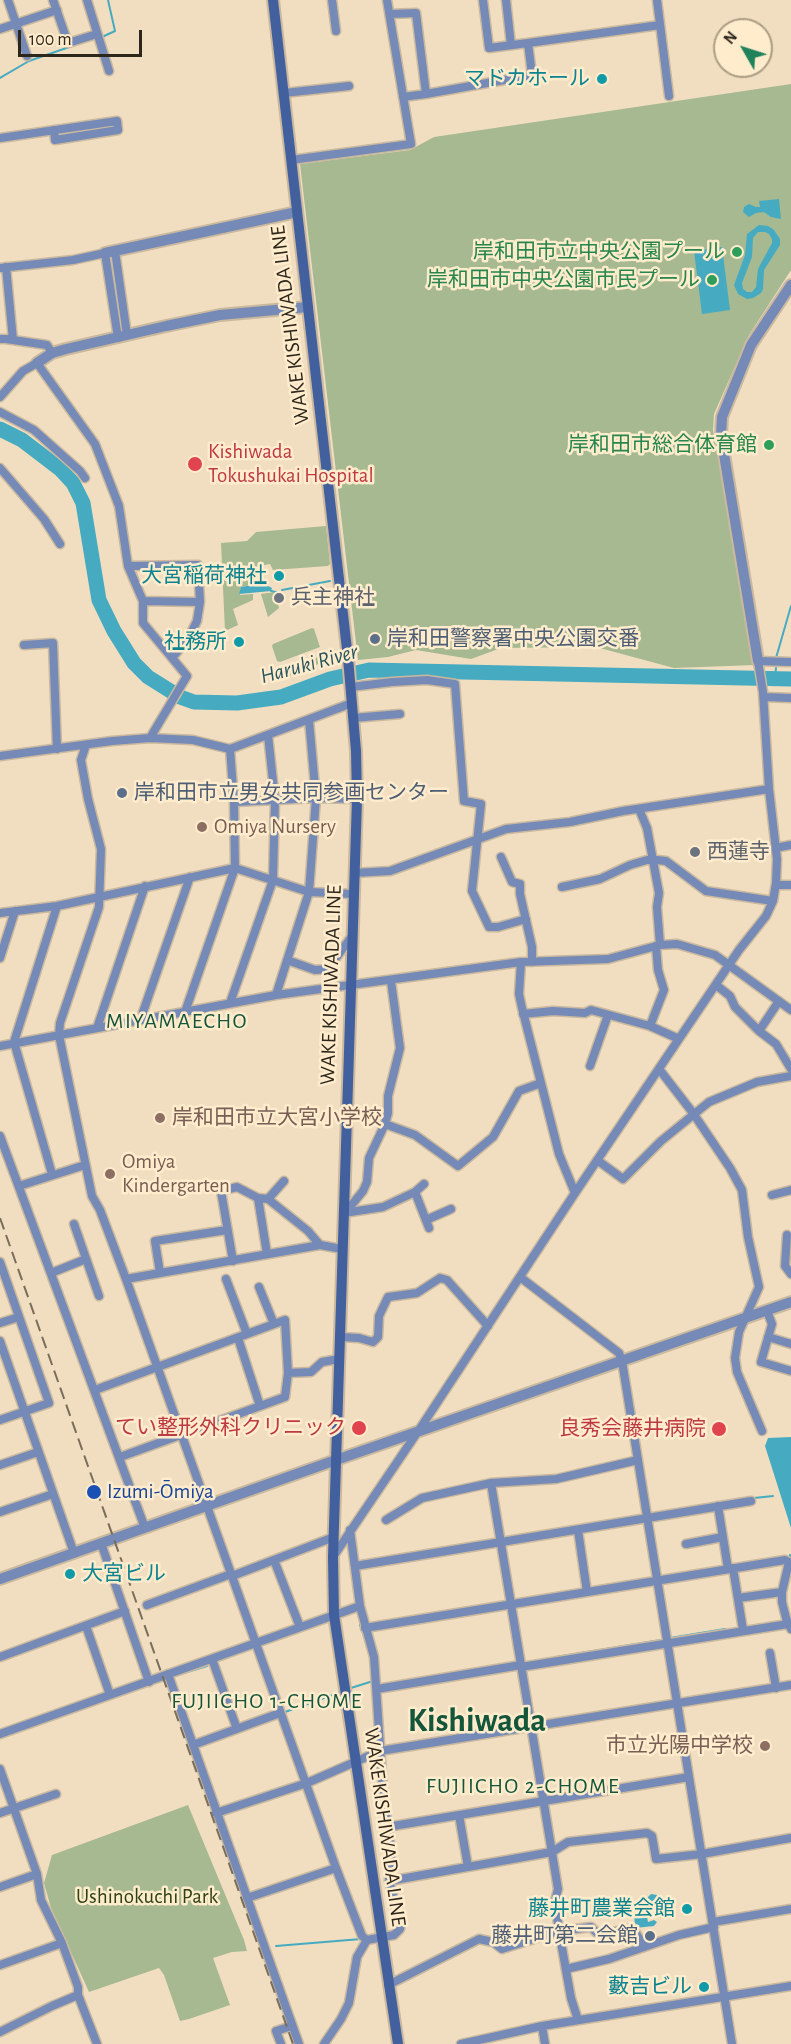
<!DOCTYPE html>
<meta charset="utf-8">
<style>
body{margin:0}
#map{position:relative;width:791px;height:2044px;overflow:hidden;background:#f1dec0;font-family:"Alegreya Sans",sans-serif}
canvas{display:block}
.north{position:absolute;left:713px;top:18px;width:60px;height:60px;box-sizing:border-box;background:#ffeccd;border:2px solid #ab9d85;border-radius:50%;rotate:309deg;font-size:16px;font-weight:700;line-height:24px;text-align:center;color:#2d261a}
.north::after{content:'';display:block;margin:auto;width:21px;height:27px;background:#20825b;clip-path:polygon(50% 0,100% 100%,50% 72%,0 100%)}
.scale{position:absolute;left:18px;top:30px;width:124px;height:27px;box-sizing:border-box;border:3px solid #2d261a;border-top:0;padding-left:8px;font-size:18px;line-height:21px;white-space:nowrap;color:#2d261a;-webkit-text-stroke:4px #ffeccd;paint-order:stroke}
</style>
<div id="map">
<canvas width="791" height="2044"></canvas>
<div class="north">N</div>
<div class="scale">100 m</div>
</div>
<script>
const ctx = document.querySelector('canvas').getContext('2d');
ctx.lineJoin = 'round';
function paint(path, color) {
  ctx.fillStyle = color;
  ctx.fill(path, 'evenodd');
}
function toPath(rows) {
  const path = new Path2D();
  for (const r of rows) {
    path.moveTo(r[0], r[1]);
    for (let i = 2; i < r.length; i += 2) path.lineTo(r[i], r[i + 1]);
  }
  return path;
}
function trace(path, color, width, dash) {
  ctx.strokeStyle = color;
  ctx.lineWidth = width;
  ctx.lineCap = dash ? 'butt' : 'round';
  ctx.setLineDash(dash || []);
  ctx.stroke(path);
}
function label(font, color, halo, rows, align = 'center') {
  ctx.font = font + ' "Alegreya Sans","Noto Sans JP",sans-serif';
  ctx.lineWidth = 5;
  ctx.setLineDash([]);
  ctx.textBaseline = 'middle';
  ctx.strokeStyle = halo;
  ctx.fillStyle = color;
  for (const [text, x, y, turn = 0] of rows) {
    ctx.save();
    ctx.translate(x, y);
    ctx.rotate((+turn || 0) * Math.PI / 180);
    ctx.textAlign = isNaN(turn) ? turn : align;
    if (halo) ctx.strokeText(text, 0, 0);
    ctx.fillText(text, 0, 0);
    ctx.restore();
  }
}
paint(toPath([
 [791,84,791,270,749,335,714,414,713,430,755,665,674,668,596,647,501,648,471,659,416,650,388,657,358,660,300,164,410,150,434,137],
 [326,526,330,564,328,566,273,570,270,564,249,568,250,585,241,587,240,595,253,594,253,600,233,609,238,625,225,631,221,543,247,541,256,532],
 [275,592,279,608,268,617,261,594],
 [312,628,314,629,320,647,280,662,277,661,272,646,273,644],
 [331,652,333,658,280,680,278,673],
 [188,1805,244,1940,247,1951,232,1952,213,1958,230,2005,189,2019,180,2021,164,1975,159,1968,89,1992,51,1908,44,1883,52,1855]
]), '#a6b991');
paint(toPath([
 [779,199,781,219,771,217,764,212,756,213,749,217,743,212,744,207,749,204,756,207,760,207,759,201],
 [759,225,768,226,774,230,780,239,780,245,764,270,763,289,761,293,753,298,747,299,738,294,734,285,745,255,747,234],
 [758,232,765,232,769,234,772,239,772,243,758,269,756,287,752,292,747,292,743,289,742,283,752,257,753,238],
 [722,247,730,310,702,314,694,251],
 [258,584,268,586,272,588,271,591,239,594,241,587],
 [791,1437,791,1528,765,1446,768,1438],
 [651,1894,657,1895,668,1904,665,1913,661,1918,658,1916,661,1912,659,1907,653,1910,647,1917,648,1922,654,1920,657,1922,654,1926,635,1928,634,1911]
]), '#46abc0');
trace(toPath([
 [102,37,115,31,108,0],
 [0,78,29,61,78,44],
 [282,590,330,581],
 [271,591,276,592],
 [776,658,791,606],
 [775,678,776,668],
 [754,1498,773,1496],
 [790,1555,791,1557],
 [360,1625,366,1642],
 [670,1638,725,1629],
 [556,1657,661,1640],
 [218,1661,229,1657],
 [184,1673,207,1666],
 [351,1688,373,1681],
 [285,1712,341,1692],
 [376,1759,378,1770],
 [393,1929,397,1922],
 [276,1946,361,1939]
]), '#46abc0', 2);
trace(toPath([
 [0,429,22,440,60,469,73,483,83,503,99,600,114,631,134,663,148,677,180,697,194,702,237,703,281,697,330,679,369,670,791,679]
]), '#46abc0', 15);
const minor = toPath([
 [8,0,27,56],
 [53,0,68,43,97,34],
 [87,0,109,71],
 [332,0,336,31],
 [483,0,489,48,528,43],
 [506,0,511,45],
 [657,0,669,96],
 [390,14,416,13,426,94,403,97],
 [0,29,57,10],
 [284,93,349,86],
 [426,94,532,75,528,43,660,25],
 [0,138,117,121,118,130,55,140,54,130],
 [291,160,411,144,387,0],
 [115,251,127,335],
 [6,267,13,340],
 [0,268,73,260,105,253,118,338],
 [0,339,6,339,47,345,52,353],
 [0,397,23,371,37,363,95,444,119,506,128,566,143,601,143,623,187,676,150,738],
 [0,412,34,430,80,471,85,478],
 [0,468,44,519,60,544],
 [128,566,198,565,200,602,197,621,189,637,173,657],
 [143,601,200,602],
 [24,645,53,643,57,749],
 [351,687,392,682,427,680,455,684,464,801,481,804,472,891,489,927,498,927,526,919],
 [764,697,791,698],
 [353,718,400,714],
 [86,745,81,760,88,799,101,849,99,907,60,1023,59,1035,92,1196,100,1210,126,1279,336,1868,362,1936,367,1940],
 [0,756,112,741,150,738,193,740,230,749,352,703],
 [234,802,316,798,357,799],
 [639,809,647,828,659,893,657,907,660,945],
 [775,848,791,845],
 [501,857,512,882,520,884,520,894,532,947,532,962],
 [354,873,390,871,506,829,570,822,623,811,769,789],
 [776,885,791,885],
 [562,887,600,879,630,865,647,860,657,860,666,861,706,891,773,901],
 [0,913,57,906,235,868,309,892,353,894],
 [0,958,15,911],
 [287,960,315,970,328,969,352,936],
 [521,962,519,994,522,1008,559,1154,575,1193],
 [716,985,730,996,735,1007,759,1031,776,1044,791,1069],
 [276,995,309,892,316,798,309,720],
 [230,1003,273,880,275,800,268,735],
 [185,1012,235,868,234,802,230,749],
 [523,1014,553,1011,585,1013,591,1010,650,1026,679,1039],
 [143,1020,143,1012,190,877],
 [650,1026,664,990,658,970,656,946],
 [97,1028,145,886],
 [759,1031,779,1001],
 [0,1046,276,995,521,962,608,959,660,945,677,944,715,955,791,1010],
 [590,1066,608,1015],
 [659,1069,693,1113,730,1168,742,1190,748,1237,759,1287,739,1332,735,1358,737,1372,762,1431],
 [385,1124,415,1135,458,1166,493,1137,519,1091,541,1083],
 [0,1136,145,1528],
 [597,1160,623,1179,661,1141,709,1102,757,1082,791,1076],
 [52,1174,14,1042,57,906],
 [19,1186,85,1165],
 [415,1192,429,1228],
 [772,1195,791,1190],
 [258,1198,267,1254],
 [268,1199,284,1181],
 [344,1213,383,1207,415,1192,424,1184],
 [345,1213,363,1191,367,1182,369,1158,385,1124,388,1113,388,1096,400,1048,391,981],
 [426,1220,451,1209],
 [74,1224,99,1296],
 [787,1235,785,1266,791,1274],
 [233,1261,221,1191,237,1187,258,1198,268,1199,308,1231,320,1245],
 [0,1262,49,1403,0,1420],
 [51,1273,86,1259],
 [160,1273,155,1241,227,1230],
 [520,1277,619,1353,622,1361,732,2044],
 [126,1279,320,1245,342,1249],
 [226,1279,247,1334],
 [259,1287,274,1324],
 [767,1311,772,1324,761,1362,791,1371],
 [0,1323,19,1317],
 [340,1337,359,1338,373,1342,378,1337,379,1316,388,1297,417,1293,440,1278,447,1280,488,1326],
 [768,1337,791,1344],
 [238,1338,260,1406],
 [0,1341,74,1553],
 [288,1373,311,1372,322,1362,339,1359],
 [95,1390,285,1320,288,1373,285,1397,120,1457],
 [0,1465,38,1452],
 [491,1483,558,1889,555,1901,559,1931,571,1998,578,2020],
 [718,1506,728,1569],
 [0,1512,53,1494],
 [386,1520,422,1498,491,1483,556,1479,638,1460],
 [578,1530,587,1592],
 [101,1543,149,1682],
 [686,1544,723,1537],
 [333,1557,423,1424,575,1193,739,950,766,916,773,901,776,883,777,859,769,789,763,692,758,661,791,662],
 [274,1560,300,1627],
 [355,1566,751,1501],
 [733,1568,743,1630],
 [232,1576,334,1537],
 [738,1598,782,1592],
 [147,1605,231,1574],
 [86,1626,110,1695],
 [365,1628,785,1560,789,1562,782,1592,782,1602,786,1618,791,1629],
 [770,1653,776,1688],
 [0,1657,125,1611],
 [212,1659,237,1729],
 [521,1667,788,1624],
 [168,1674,299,2044],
 [377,1689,521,1665],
 [0,1734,360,1606],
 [193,1745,280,1713],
 [0,1769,37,1874,41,1900,62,1943,78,1987,78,1995,97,2044],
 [0,1813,56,1794],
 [216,1813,307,1783,380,1751,791,1685],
 [459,1815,468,1867],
 [387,1827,689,1777],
 [389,1881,552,1852,568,1842,647,1833,652,1836,656,1859,702,1854,791,1838],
 [0,1887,37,1874],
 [247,1898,336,1868],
 [713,1922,791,1909],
 [0,1965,62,1943],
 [566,1969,609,1959,679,1935,714,1927],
 [388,1985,479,1939,493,1942,502,1949,559,1931,591,1927,599,1935,633,1928,644,1947],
 [542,2026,545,2044],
 [0,2032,52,2006,78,1995],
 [281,2044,276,2031,292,2026],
 [324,2044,341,2019,349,2003,357,1957,367,1940,394,1935,400,1929,401,1924,389,1881,391,1852,383,1790,374,1657,360,1606,350,1530],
 [461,2044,542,2026,791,1986]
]);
const tertiary = toPath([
 [105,253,297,212],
 [37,363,52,353,66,349,166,326,220,315,308,307],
 [758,661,721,436,722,417,751,345,791,285],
 [0,1579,336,1460,791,1302]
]);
const secondary = toPath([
 [273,0,348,658,356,751,357,799,333,1557,334,1615,398,2044]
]);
trace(minor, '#cab99f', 11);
trace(tertiary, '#cab99f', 14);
trace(secondary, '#cab99f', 14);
trace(minor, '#758ab6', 8);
trace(tertiary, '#758ab6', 10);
trace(secondary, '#425f9e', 10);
trace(toPath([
 [0,1218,293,2044]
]), '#796e5b', 2, [12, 6]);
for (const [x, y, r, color] of [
 [602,79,6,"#0f9aa8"],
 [737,252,6,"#2e9e5b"],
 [712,280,6,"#2e9e5b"],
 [769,445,6,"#2e9e5b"],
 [195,464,8,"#e0444e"],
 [279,576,6,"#0f9aa8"],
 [279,598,6,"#6b7280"],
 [375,639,6,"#5c6f8a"],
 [239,642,6,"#0f9aa8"],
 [122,793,6,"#5c6f8a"],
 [202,827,6,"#8d6e63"],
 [695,852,6,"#6b7280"],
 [160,1118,6,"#8d6e63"],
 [110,1174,6,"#8d6e63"],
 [359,1428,8,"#e0444e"],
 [719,1429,8,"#e0444e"],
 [94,1492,8,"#1a4fb4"],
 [70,1574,6,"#0f9aa8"],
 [765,1746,6,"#8d6e63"],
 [687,1909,6,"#0f9aa8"],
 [650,1936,6,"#5c6f8a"],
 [704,1987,6,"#0f9aa8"]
]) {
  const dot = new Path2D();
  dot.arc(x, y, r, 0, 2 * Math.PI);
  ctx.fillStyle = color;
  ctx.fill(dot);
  trace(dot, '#ffeccd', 2);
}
label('21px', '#0d838f', '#ffeccd', [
 ["マドカホール",590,79],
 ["大宮稲荷神社",267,576],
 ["社務所",227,642],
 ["大宮ビル",82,1574,"left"],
 ["藤井町農業会館",675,1909],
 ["藪吉ビル",692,1987]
], 'right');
label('21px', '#27864d', '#ffeccd', [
 ["岸和田市立中央公園プール",725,252],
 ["岸和田市中央公園市民プール",700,280],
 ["岸和田市総合体育館",757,445]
], 'right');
label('21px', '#2d261a', '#ffeccd', [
 ["WAKE KISHIWADA LINE",290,325,-97],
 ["WAKE KISHIWADA LINE",331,985,-88],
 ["WAKE KISHIWADA LINE",385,1827,82]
]);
label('21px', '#be3a42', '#ffeccd', [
 ["Kishiwada",208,452,"left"],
 ["Tokushukai Hospital",208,476,"left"],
 ["てい整形外科クリニック",346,1428],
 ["良秀会藤井病院",706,1429]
], 'right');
label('21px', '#5b616d', '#ffeccd', [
 ["兵主神社",291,598],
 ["西蓮寺",707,852]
], 'left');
label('21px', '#4e5e75', '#ffeccd', [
 ["岸和田警察署中央公園交番",387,639],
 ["岸和田市立男女共同参画センター",134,793],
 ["藤井町第二会館",638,1936,"right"]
], 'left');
label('21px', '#785e54', '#ffeccd', [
 ["Omiya Nursery",214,827],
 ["岸和田市立大宮小学校",172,1118],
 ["Omiya",122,1162],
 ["Kindergarten",122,1186],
 ["市立光陽中学校",753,1746,"right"]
], 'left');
label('21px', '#164399', '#ffeccd', [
 ["Izumi-Ōmiya",107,1492]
], 'left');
label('21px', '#2e4212', '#ffeccd', [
 ["Ushinokuchi Park",147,1897]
]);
label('italic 22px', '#28545d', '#ffeccd', [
 ["Haruki River",309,664,-15]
]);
ctx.letterSpacing = '1.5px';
label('22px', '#13563b', '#ffeccd', [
 ["MIYAMAECHO",177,1021],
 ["FUJIICHO 1-CHOME",267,1701],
 ["FUJIICHO 2-CHOME",523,1786]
]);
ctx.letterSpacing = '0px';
label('bold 33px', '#13563b', '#ffeccd', [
 ["Kishiwada",477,1721]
]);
</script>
